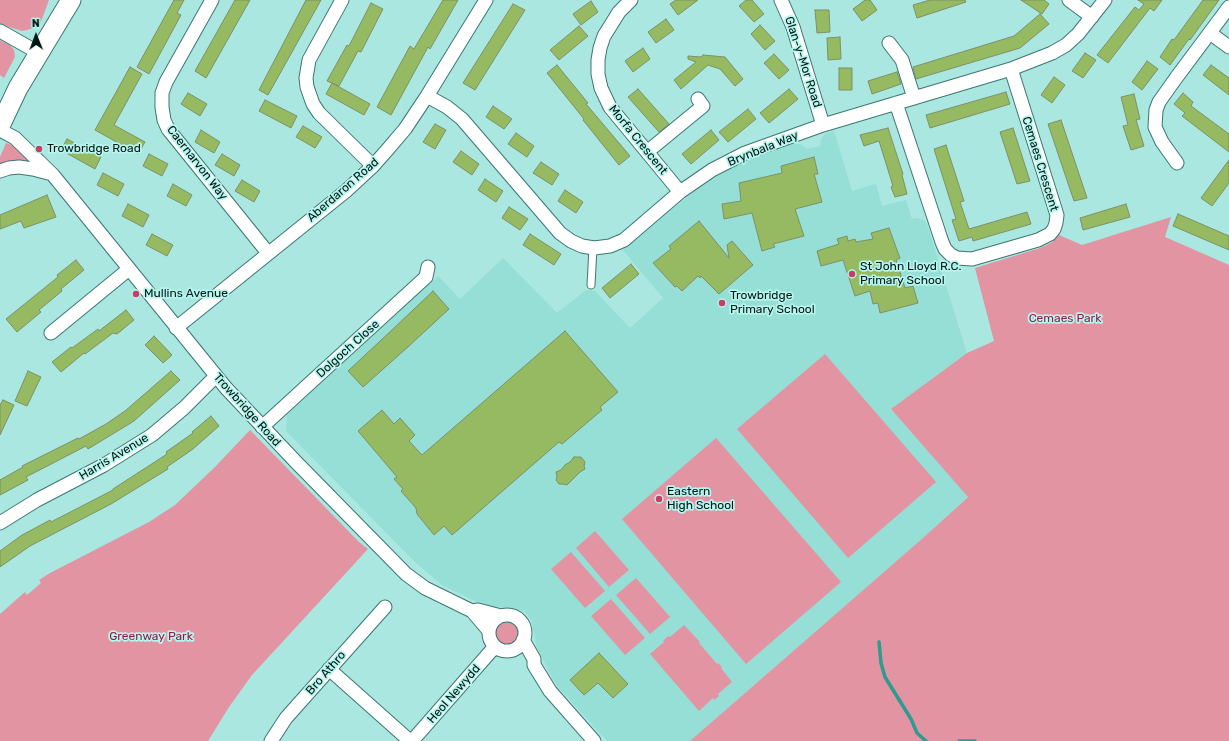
<!DOCTYPE html>
<style>
body{margin:0}
#map{position:relative;width:1229px;height:741px;overflow:hidden;background:#a9e7e0;font-family:Rubik,sans-serif}
canvas{display:block}
.north{position:absolute;left:16px;top:16px;width:40px;height:40px;-webkit-text-stroke:3px #b6f5ed;paint-order:stroke;rotate:359deg;font-size:11px;font-weight:700;line-height:16px;text-align:center;color:#001513}
.north::after{content:'';display:block;margin:auto;width:14px;height:18px;background:#001513;clip-path:polygon(50% 0,100% 100%,50% 72%,0 100%)}
</style>
<div id="map">
<canvas width="1229" height="741"></canvas>
<div class="north">N</div>
</div>
<script>
const ctx = document.querySelector('canvas').getContext('2d');
ctx.lineJoin = 'round';
function paint(path, color) {
  ctx.fillStyle = color;
  ctx.fill(path, 'evenodd');
}
function toPath(rows) {
  const path = new Path2D();
  for (const r of rows) {
    if (r.length === 3) {
      path.moveTo(r[0] + r[2], r[1]);
      path.arc(r[0], r[1], r[2], 0, 2 * Math.PI);
      continue;
    }
    path.moveTo(r[0], r[1]);
    for (let i = 2; i < r.length; i += 2) path.lineTo(r[i], r[i + 1]);
  }
  return path;
}
function trace(path, color, width, dash) {
  ctx.strokeStyle = color;
  ctx.lineWidth = width;
  ctx.lineCap = dash ? 'butt' : 'round';
  ctx.setLineDash(dash || []);
  ctx.stroke(path);
}
function label(font, color, halo, rows, align = 'center') {
  ctx.font = font + ' Rubik,sans-serif';
  ctx.lineWidth = 3.5;
  ctx.setLineDash([]);
  ctx.textBaseline = 'middle';
  ctx.strokeStyle = halo;
  ctx.fillStyle = color;
  for (const [text, x, y, turn = 0] of rows) {
    ctx.save();
    ctx.translate(x, y);
    ctx.rotate((+turn || 0) * Math.PI / 180);
    ctx.textAlign = isNaN(turn) ? turn : align;
    if (halo) ctx.strokeText(text, 0, 0);
    ctx.fillText(text, 0, 0);
    ctx.restore();
  }
}
paint(toPath([
 [834,131,852,191,876,184,882,206,906,200,912,219,917,218,923,220,927,224,967,353,891,409,968,496,924,537,690,741,607,741,558,687,552,678,536,645,532,621,525,612,515,608,496,607,479,603,442,585,415,562,286,431,287,415,438,276,460,299,503,258,557,313,586,290,595,291,630,328,663,298,622,249,642,235,691,194,724,172,747,161,792,144,800,144,807,149,820,146,821,139,825,134]
]), '#95dfd6');
paint(toPath([
 [0,0,49,0,39,27,22,31,0,24],
 [0,40,10,45,14,50,15,57,4,78,0,75],
 [6,143,12,145,31,161,12,161,0,163,0,157],
 [1171,217,1165,237,1229,265,1229,741,690,741,924,537,968,497,891,409,967,353,994,341,975,268,1040,248,1051,243,1059,235,1082,245],
 [825,354,936,482,848,558,737,429],
 [250,430,359,542,368,549,252,675,229,707,208,741,0,741,0,614,25,592,27,595,41,583,39,580,50,573,149,522,175,505,215,467],
 [716,438,841,582,746,664,622,519],
 [595,531,629,570,609,587,576,548],
 [571,552,605,591,585,608,551,569],
 [636,578,670,617,650,634,616,595],
 [611,599,645,638,625,655,591,616],
 [507,633,11],
 [684,625,700,642,699,643,717,664,718,663,722,667,721,668,732,682,718,694,719,696,714,700,713,698,699,711,650,654,664,642,663,641,668,636,670,637]
]), '#e294a2');
trace(toPath([
 [879,642,881,663,885,677,911,719,917,733,926,741],
 [959,741,975,741]
]), '#2c9b92', 3.5);
const building = toPath([
 [174,0,184,0,177,13,181,15,149,74,137,67,174,0],
 [235,0,250,0,206,78,195,71,235,0],
 [306,0,321,0,268,95,259,90,306,0],
 [443,0,458,0,430,49,428,47,391,115,377,107,410,46,414,49,443,0],
 [676,0,698,0,678,15,670,4,676,0],
 [746,0,752,0,764,14,754,22,739,6,746,0],
 [865,0,870,0,877,10,862,21,853,9,865,0],
 [930,0,965,0,966,2,917,18,913,5,930,0],
 [1021,0,1044,0,1049,4,1042,14,1021,0],
 [1138,0,1162,0,1154,11,1150,8,1108,63,1097,55,1135,7,1139,10,1144,4,1138,0],
 [1203,0,1219,0,1190,40,1189,39,1170,65,1160,57,1172,39,1174,40,1203,0],
 [591,1,598,12,581,25,573,14,591,1],
 [371,3,383,9,361,52,358,51,339,86,332,83,370,104,364,115,326,94,332,83,327,81,347,45,349,46,371,3],
 [513,4,525,10,475,90,463,83,513,4],
 [815,10,829,10,830,32,817,33,815,10],
 [1040,14,1049,24,1020,48,916,79,913,67,1014,36,1040,14],
 [666,19,674,30,656,43,648,32,666,19],
 [760,25,775,41,765,50,751,34,760,25],
 [579,26,588,36,559,60,550,50,579,26],
 [840,37,841,59,828,60,827,38,840,37],
 [643,48,650,59,633,72,625,61,643,48],
 [1085,53,1096,60,1083,78,1072,71,1085,53],
 [774,54,789,70,779,79,764,63,774,54],
 [703,55,725,57,743,79,735,86,720,69,708,65,681,89,674,80,696,62,688,59,688,56,701,57,703,55],
 [1147,61,1158,69,1142,90,1132,82,1147,61],
 [557,65,588,103,586,104,630,156,619,165,583,120,584,119,547,73,557,65],
 [1211,65,1229,78,1229,95,1203,75,1211,65],
 [130,67,142,74,114,125,145,142,138,154,95,130,130,67],
 [839,68,852,68,852,90,839,90,839,68],
 [897,72,901,84,872,94,868,81,897,72],
 [1054,77,1065,85,1052,103,1041,95,1054,77],
 [638,89,669,124,659,132,628,97,638,89],
 [789,89,798,99,769,123,760,113,789,89],
 [1006,92,1010,104,930,128,926,115,1006,92],
 [188,93,207,104,200,116,181,104,188,93],
 [1183,93,1193,102,1191,106,1229,134,1229,152,1182,116,1185,113,1174,104,1183,93],
 [1134,94,1140,119,1136,120,1144,146,1131,150,1123,126,1128,125,1121,97,1134,94],
 [265,100,297,116,291,128,259,111,265,100],
 [493,106,512,119,504,129,486,117,493,106],
 [748,109,756,119,728,142,719,132,748,109],
 [1061,120,1087,198,1074,201,1048,124,1061,120],
 [435,124,446,130,435,149,423,142,435,124],
 [303,126,322,137,315,148,296,137,303,126],
 [888,128,903,174,902,175,907,194,895,197,891,187,893,186,879,141,864,146,860,135,888,128],
 [1013,128,1030,181,1017,184,1000,132,1013,128],
 [201,130,220,142,214,153,195,142,201,130],
 [711,130,719,140,691,164,682,154,711,130],
 [516,133,534,146,527,157,508,144,516,133],
 [67,139,101,157,95,169,61,150,67,139],
 [946,145,964,201,960,202,969,229,1027,212,1031,224,973,241,972,237,959,241,952,220,956,219,934,149,946,145],
 [461,151,479,164,472,175,453,162,461,151],
 [149,154,168,164,162,176,143,166,149,154],
 [222,154,240,165,234,176,215,165,222,154],
 [814,157,818,174,814,174,822,202,795,209,804,236,773,244,775,247,762,251,752,213,724,219,722,204,741,201,739,183,782,173,781,166,814,157],
 [1229,160,1229,183,1212,206,1201,198,1229,160],
 [541,162,559,174,552,185,533,173,541,162],
 [103,173,124,184,118,196,97,185,103,173],
 [485,179,503,191,496,202,478,190,485,179],
 [242,180,260,191,254,202,235,191,242,180],
 [173,184,192,195,186,206,167,196,173,184],
 [565,190,583,202,576,213,558,201,565,190],
 [47,195,56,217,24,228,21,221,0,229,0,215,47,195],
 [128,204,149,215,143,227,122,216,128,204],
 [1126,204,1130,217,1083,230,1080,218,1126,204],
 [509,207,528,219,520,230,502,218,509,207],
 [1178,214,1229,236,1229,250,1173,226,1178,214],
 [699,221,729,258,727,245,732,241,753,265,719,294,701,276,700,278,698,276,682,291,677,286,675,287,653,263,671,249,669,246,699,221],
 [889,228,900,258,896,260,905,288,913,286,918,303,880,313,878,303,873,304,870,291,855,296,843,260,821,266,817,251,839,244,837,239,847,236,848,241,855,239,856,242,873,239,871,233,889,228],
 [152,234,173,245,167,256,146,245,152,234],
 [530,234,561,254,554,265,523,245,530,234],
 [76,260,84,270,61,289,62,291,39,310,41,312,17,332,6,319,58,277,57,275,76,260],
 [631,264,639,274,610,298,602,288,631,264],
 [433,291,449,309,409,346,363,387,348,371,393,329,433,291],
 [126,310,134,320,117,334,113,333,85,354,84,353,61,372,52,362,71,347,72,348,98,329,99,331,126,310],
 [565,331,618,392,600,407,602,410,562,444,559,442,452,535,444,526,434,535,417,514,416,508,401,491,403,489,394,479,397,477,358,431,382,410,394,424,400,418,415,435,409,441,422,455,565,331],
 [154,336,172,355,163,363,145,345,154,336],
 [28,371,41,377,27,406,15,401,28,371],
 [171,371,180,380,134,421,88,449,86,446,26,477,28,480,0,495,0,480,23,467,22,466,78,438,79,439,106,424,125,411,171,371],
 [3,400,14,405,0,435,0,405,3,400],
 [211,416,219,426,193,449,167,467,168,469,111,504,30,546,0,567,0,551,22,535,39,526,50,520,51,522,113,490,113,489,167,454,166,452,193,433,192,432,211,416],
 [574,457,581,457,585,462,584,466,585,469,580,472,567,485,563,484,559,484,556,480,557,477,556,472,561,470,565,465,570,462,574,457],
 [599,653,628,684,613,698,598,683,584,695,570,680,599,653]
]);
paint(building, '#96ba61');
trace(building, '#7e9067', 1);
const lane = toPath([
 [591,285,593,248]
]);
const street = toPath([
 [212,0,166,82,162,93,162,107,164,120,168,129,268,253],
 [342,0,309,60,306,78,307,87,313,104,319,113,373,166],
 [631,0,619,12,604,36,600,48,598,60,598,74,601,88,610,107,680,192],
 [781,0,793,27,823,125],
 [1069,0,1092,17],
 [0,31,39,53],
 [1210,33,1229,47],
 [889,43,902,60,914,98],
 [427,96,447,107,462,119,560,233,571,241,582,246,594,248,610,246,624,240,680,192,712,170,745,153,823,125,1011,69,1052,53,1066,45,1078,34,1105,0],
 [896,103,942,242,945,249,951,255,957,258,972,259,1038,240,1050,234,1054,229,1056,223,1057,215,1011,69],
 [0,130,15,138,53,175,226,388,296,462,406,574,425,588,472,611,489,631],
 [647,152,703,106,698,99],
 [1177,163,1162,142,1155,127,1156,110,1159,102,1176,78,1229,7],
 [0,171,9,168,19,167,33,169,52,174],
 [176,328,346,191,373,166,388,149,405,129,427,96,486,0],
 [51,333,129,269],
 [262,427,426,277,428,267],
 [0,523,37,500,104,465,152,435,184,408,216,376],
 [472,611,478,610,501,616],
 [507,633,18],
 [523,640,534,659,534,665,550,691,594,741],
 [329,669,410,741],
 [271,741,286,718,385,607],
 [412,741,491,651,496,648]
]);
const secondary = toPath([
 [0,126,18,88,71,0]
]);
trace(lane, '#3b7772', 9);
trace(street, '#3b7772', 15);
trace(secondary, '#3b7772', 21);
trace(lane, '#fff', 7);
trace(street, '#fff', 13);
trace(secondary, '#fff', 19);
for (const [x, y, r, color] of [
 [39,149,4,"#ca3c66"],
 [852,274,4,"#ca3c66"],
 [136,294,4,"#ca3c66"],
 [722,303,4,"#ca3c66"],
 [659,499,4,"#ca3c66"]
]) {
  const dot = new Path2D();
  dot.arc(x, y, r, 0, 2 * Math.PI);
  ctx.fillStyle = color;
  ctx.fill(dot);
  trace(dot, '#b6f5ed', 1.5);
}
label('12px', '#001513', '#b6f5ed', [
 ["Glan-y-Mor Road",803,62,72],
 ["Morfa Crescent",638,140,51],
 ["Brynbala Way",763,149,-22],
 ["Caernarvon Way",197,163,52],
 ["Cemaes Crescent",1040,164,73],
 ["Aberdaron Road",343,190,-41],
 ["Dolgoch Close",348,349,-42],
 ["Trowbridge Road",247,410,48],
 ["Harris Avenue",114,457,-31],
 ["Bro Athro",326,673,-49],
 ["Heol Newydd",454,694,-49]
]);
label('12px', '#001513', '#b6f5ed', [
 ["Trowbridge Road",47,149],
 ["St John Lloyd R.C.",860,267],
 ["Primary School",860,281],
 ["Mullins Avenue",144,294],
 ["Trowbridge",730,296],
 ["Primary School",730,310],
 ["Eastern",667,492],
 ["High School",667,506]
], 'left');
label('12px', '#921d44', '#b6f5ed', [
 ["Cemaes Park",1065,319],
 ["Greenway Park",151,637]
]);
</script>
